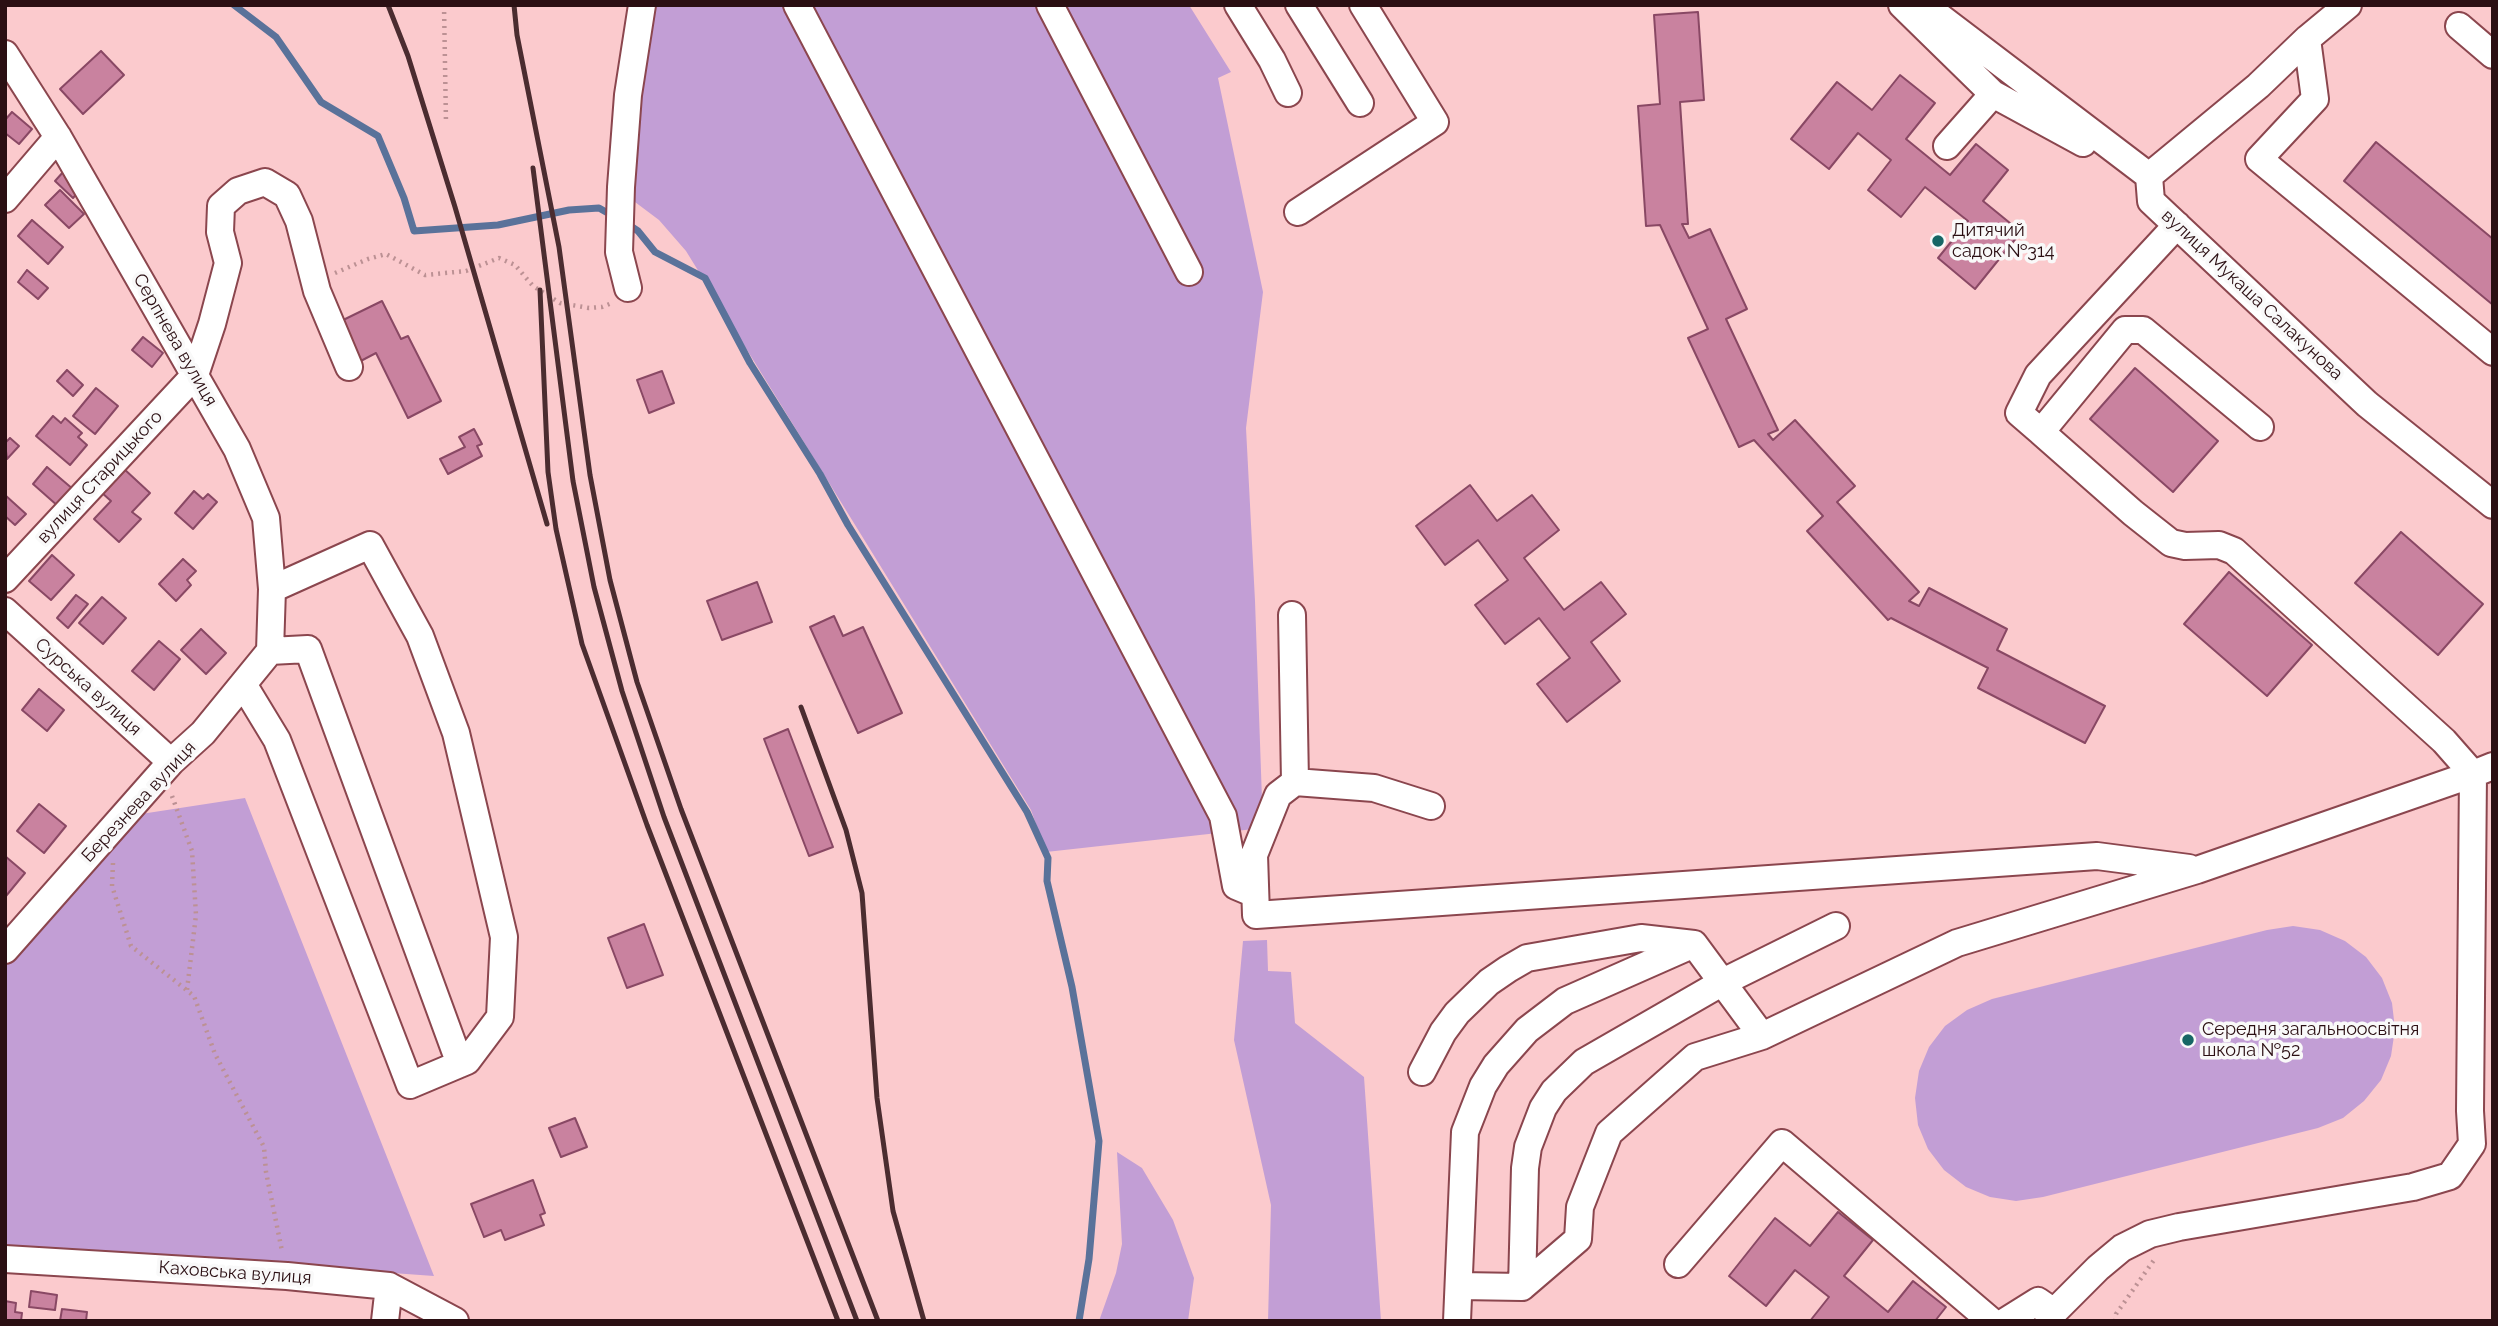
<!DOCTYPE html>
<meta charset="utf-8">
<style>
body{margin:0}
#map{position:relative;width:2498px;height:1326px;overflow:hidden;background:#fbcacd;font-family:Raleway,sans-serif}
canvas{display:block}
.frame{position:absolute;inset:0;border:7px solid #2b0f13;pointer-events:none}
</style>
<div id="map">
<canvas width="2498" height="1326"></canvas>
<div class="frame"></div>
</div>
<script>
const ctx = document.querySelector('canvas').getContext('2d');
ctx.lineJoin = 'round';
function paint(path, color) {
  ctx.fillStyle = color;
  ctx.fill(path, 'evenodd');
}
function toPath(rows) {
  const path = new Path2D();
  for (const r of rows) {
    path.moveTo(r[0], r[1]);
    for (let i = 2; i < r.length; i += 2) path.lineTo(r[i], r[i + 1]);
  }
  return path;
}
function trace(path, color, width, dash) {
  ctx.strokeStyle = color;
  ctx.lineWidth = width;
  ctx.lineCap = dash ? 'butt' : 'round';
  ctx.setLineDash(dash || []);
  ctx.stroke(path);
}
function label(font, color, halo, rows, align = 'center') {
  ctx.font = font + ' Raleway,sans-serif';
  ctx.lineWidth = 7;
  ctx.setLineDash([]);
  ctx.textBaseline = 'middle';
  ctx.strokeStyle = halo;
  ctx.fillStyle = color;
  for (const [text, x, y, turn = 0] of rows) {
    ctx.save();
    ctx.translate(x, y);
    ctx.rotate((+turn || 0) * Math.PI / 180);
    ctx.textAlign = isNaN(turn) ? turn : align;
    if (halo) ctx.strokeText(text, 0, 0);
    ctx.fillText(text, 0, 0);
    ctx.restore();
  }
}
paint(toPath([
 [642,5,1189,5,1231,72,1218,78,1263,292,1246,428,1255,601,1263,828,1046,852,1031,810,686,251,659,220,631,199],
 [245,798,434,1276,5,1245,5,965,141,814],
 [2293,926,2320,930,2345,941,2366,957,2382,978,2392,1003,2395,1029,2391,1056,2381,1080,2364,1101,2343,1118,2318,1128,2043,1197,2016,1201,1990,1197,1966,1187,1944,1170,1928,1149,1918,1125,1915,1098,1919,1071,1929,1047,1945,1026,1967,1010,1992,999,2267,930],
 [1267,940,1268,971,1291,972,1295,1023,1364,1077,1381,1321,1268,1321,1271,1205,1234,1040,1243,941],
 [1117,1152,1142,1168,1173,1220,1194,1278,1188,1321,1099,1321,1116,1273,1122,1244]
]), '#c29ed5');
trace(toPath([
 [234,5,276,37,321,102,378,136,404,198,414,231,498,225,569,210,599,208,613,216],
 [626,223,638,231,655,252,705,278,750,363,820,474,848,525,1027,812,1048,858,1047,881,1072,987,1099,1141,1089,1259,1079,1321]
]), '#5a729a', 7);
const building = toPath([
 [1698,12,1704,100,1680,102,1688,224,1682,224,1689,238,1710,229,1747,309,1726,319,1778,430,1768,434,1773,440,1795,420,1855,486,1837,502,1919,592,1909,601,1919,606,1929,588,2007,629,1997,650,2105,706,2085,743,1978,688,1988,668,1891,618,1888,620,1807,531,1823,516,1754,440,1739,447,1688,338,1708,329,1660,225,1646,226,1638,106,1660,104,1654,15,1698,12],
 [101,51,124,75,83,114,60,89,101,51],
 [1900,75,1935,103,1906,139,1950,175,1976,144,2008,170,1983,201,2021,232,1975,289,1938,258,1968,221,1925,187,1901,217,1868,190,1891,160,1858,133,1829,169,1791,139,1837,82,1872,110,1900,75],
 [12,112,32,129,19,144,5,133,5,120,12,112],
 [2376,142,2493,239,2493,305,2344,181,2376,142],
 [64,171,82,188,73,198,55,181,64,171],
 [60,190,84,214,69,228,45,205,60,190],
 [32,220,63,247,48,264,18,236,32,220],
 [27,270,48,288,38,299,18,282,27,270],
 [382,301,401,339,408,336,441,401,408,418,376,353,355,364,335,324,382,301],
 [143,337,163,353,152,367,132,350,143,337],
 [2135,368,2218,441,2173,492,2090,419,2135,368],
 [67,370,83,385,73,396,57,381,67,370],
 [662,371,674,403,649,413,637,380,662,371],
 [96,388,118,406,95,434,73,416,96,388],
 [53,416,61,423,65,418,82,433,78,437,87,445,70,465,36,436,53,416],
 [474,429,482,444,477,446,482,456,448,474,440,459,465,447,459,437,474,429],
 [10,438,19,446,7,459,5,443,10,438],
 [47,467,74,490,59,507,33,484,47,467],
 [123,468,150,493,132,512,141,519,119,542,94,519,111,501,101,492,123,468],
 [1470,485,1497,521,1532,495,1559,530,1524,558,1564,610,1601,582,1626,614,1591,642,1620,681,1567,722,1537,684,1570,658,1539,618,1505,644,1475,605,1508,580,1478,540,1445,565,1416,526,1470,485],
 [194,491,203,499,208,494,217,502,193,529,175,513,194,491],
 [5,495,26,514,15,525,5,516,5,495],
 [2401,532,2483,604,2438,655,2355,583,2401,532],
 [52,555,74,575,51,600,29,581,52,555],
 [183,559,196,571,187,580,191,585,176,601,159,584,183,559],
 [2229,572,2312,645,2267,696,2184,624,2229,572],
 [757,582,772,622,722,640,707,601,757,582],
 [76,595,88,604,68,628,57,618,76,595],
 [102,597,126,618,103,644,79,623,102,597],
 [834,616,843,636,863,627,902,713,858,733,810,627,834,616],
 [201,629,226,653,206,674,181,650,201,629],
 [159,641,180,659,154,690,132,671,159,641],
 [39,689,64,710,47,731,22,710,39,689],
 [788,729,833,847,809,856,764,739,788,729],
 [39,804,66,826,44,853,17,831,39,804],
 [5,856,25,873,6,896,5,895,5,856],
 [644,924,663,975,627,988,608,938,644,924],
 [575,1118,587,1147,561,1157,549,1128,575,1118],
 [533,1180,545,1213,540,1215,544,1225,505,1240,501,1230,484,1237,471,1204,533,1180],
 [1838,1212,1873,1240,1844,1276,1888,1312,1913,1281,1946,1307,1935,1321,1810,1321,1829,1297,1795,1270,1766,1306,1729,1276,1775,1218,1810,1246,1838,1212],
 [31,1291,57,1295,55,1310,29,1307,31,1291],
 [5,1301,16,1303,15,1312,22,1313,21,1321,5,1321,5,1301],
 [62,1309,87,1312,86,1321,60,1321,62,1309]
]);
paint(building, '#c9829f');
trace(building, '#894864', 2);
const minor = toPath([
 [797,5,1223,816,1236,886,1255,894],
 [1050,5,1189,272],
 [1238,5,1272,60,1288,93],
 [1299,5,1360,103],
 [1902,5,1993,94,2083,143],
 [1924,5,2149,176,2151,201,2367,404,2493,505],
 [2459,26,2493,55],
 [2307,39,2315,99,2259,159,2493,352],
 [5,54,58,137,237,449,266,518,272,589,270,651],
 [1947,146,1993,94],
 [2149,176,2258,86,2307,39,2348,5],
 [5,199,58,137],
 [1298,212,1435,122,1363,5],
 [628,288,619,252,621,187,628,95,642,5],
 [2260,427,2143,330,2125,330,2041,432,2133,513,2171,543,2185,546,2219,545,2234,551,2444,741,2473,774,2493,766],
 [2041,432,2019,413,2038,375,2177,225],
 [5,579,195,375,212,324,228,263,220,232,221,206,238,191,265,182,287,195,299,221,317,291,349,367],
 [5,611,171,762],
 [1292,615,1295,782],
 [270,651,308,649,460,1064],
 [243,684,277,740,410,1085,467,1061,500,1017,504,937,456,733,420,636,370,545,272,589],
 [1431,806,1374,788,1295,782,1278,795,1254,855,1256,915,2097,856,2189,868],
 [5,950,171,762,203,733,270,651],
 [1422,1072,1443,1032,1457,1013,1489,982,1508,969,1527,958,1641,938,1694,944,1762,1036],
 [5,1259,287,1276,389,1286,455,1321],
 [1678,1264,1782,1143,1991,1321],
 [1460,1286,1522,1287,1578,1239,1580,1207,1609,1133,1695,1057,1762,1036,1957,943,2197,870,2473,774,2470,1111,2472,1144,2450,1176,2413,1187,2179,1227,2150,1234,2122,1248,2098,1268,2054,1312,2048,1321],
 [1522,1287,1525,1168,1528,1147,1543,1108,1554,1091,1584,1062,1723,982,1836,926],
 [385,1321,389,1286],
 [1457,1321,1465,1132,1483,1086,1496,1065,1527,1030,1565,1001,1694,944],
 [2006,1321,2038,1301,2054,1312]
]);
trace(minor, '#8b464e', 30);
trace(toPath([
 [444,5,446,123],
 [335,273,368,259,386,254,425,275,466,271,499,258,515,265,533,286,560,303,589,308,602,307,612,303],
 [172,796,192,851,196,915,187,990],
 [113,863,112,886,131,946,194,996,215,1054,264,1147,266,1172,282,1251],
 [2115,1321,2116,1314,2154,1260]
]), '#bc9194', 4.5, [2, 5]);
trace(minor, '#fff', 26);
trace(toPath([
 [388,5,408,56,455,207,547,524],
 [514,5,517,35,559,247,590,475,610,580,637,682,681,809,878,1321],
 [533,168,573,481,594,587,622,691,664,817,857,1321],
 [540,290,548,472,556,529,582,644,647,825,838,1321],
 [801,707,846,830,862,893,877,1098,893,1211,924,1321]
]), '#4b2c30', 5);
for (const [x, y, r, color] of [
 [1938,241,7,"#176665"],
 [2188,1040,7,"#176665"]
]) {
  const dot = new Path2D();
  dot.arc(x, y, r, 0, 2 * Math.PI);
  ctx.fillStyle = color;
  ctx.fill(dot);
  trace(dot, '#f9f9f9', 2.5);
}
label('18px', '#2b0f13', '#f9f9f9', [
 ["Дитячий",1952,231],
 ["садок №314",1952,252],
 ["Середня загальноосвітня",2202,1030],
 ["школа №52",2202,1051]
], 'left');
label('18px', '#2b0f13', '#f9f9f9', [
 ["вулиця Мукаша Салакунова",2252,295,43],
 ["Серпнева вулиця",175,340,60],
 ["вулиця Старицького",100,477,-47],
 ["Сурська вулиця",88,687,42],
 ["Березнева вулиця",139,802,-47],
 ["Каховська вулиця",235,1273,4]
]);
</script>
